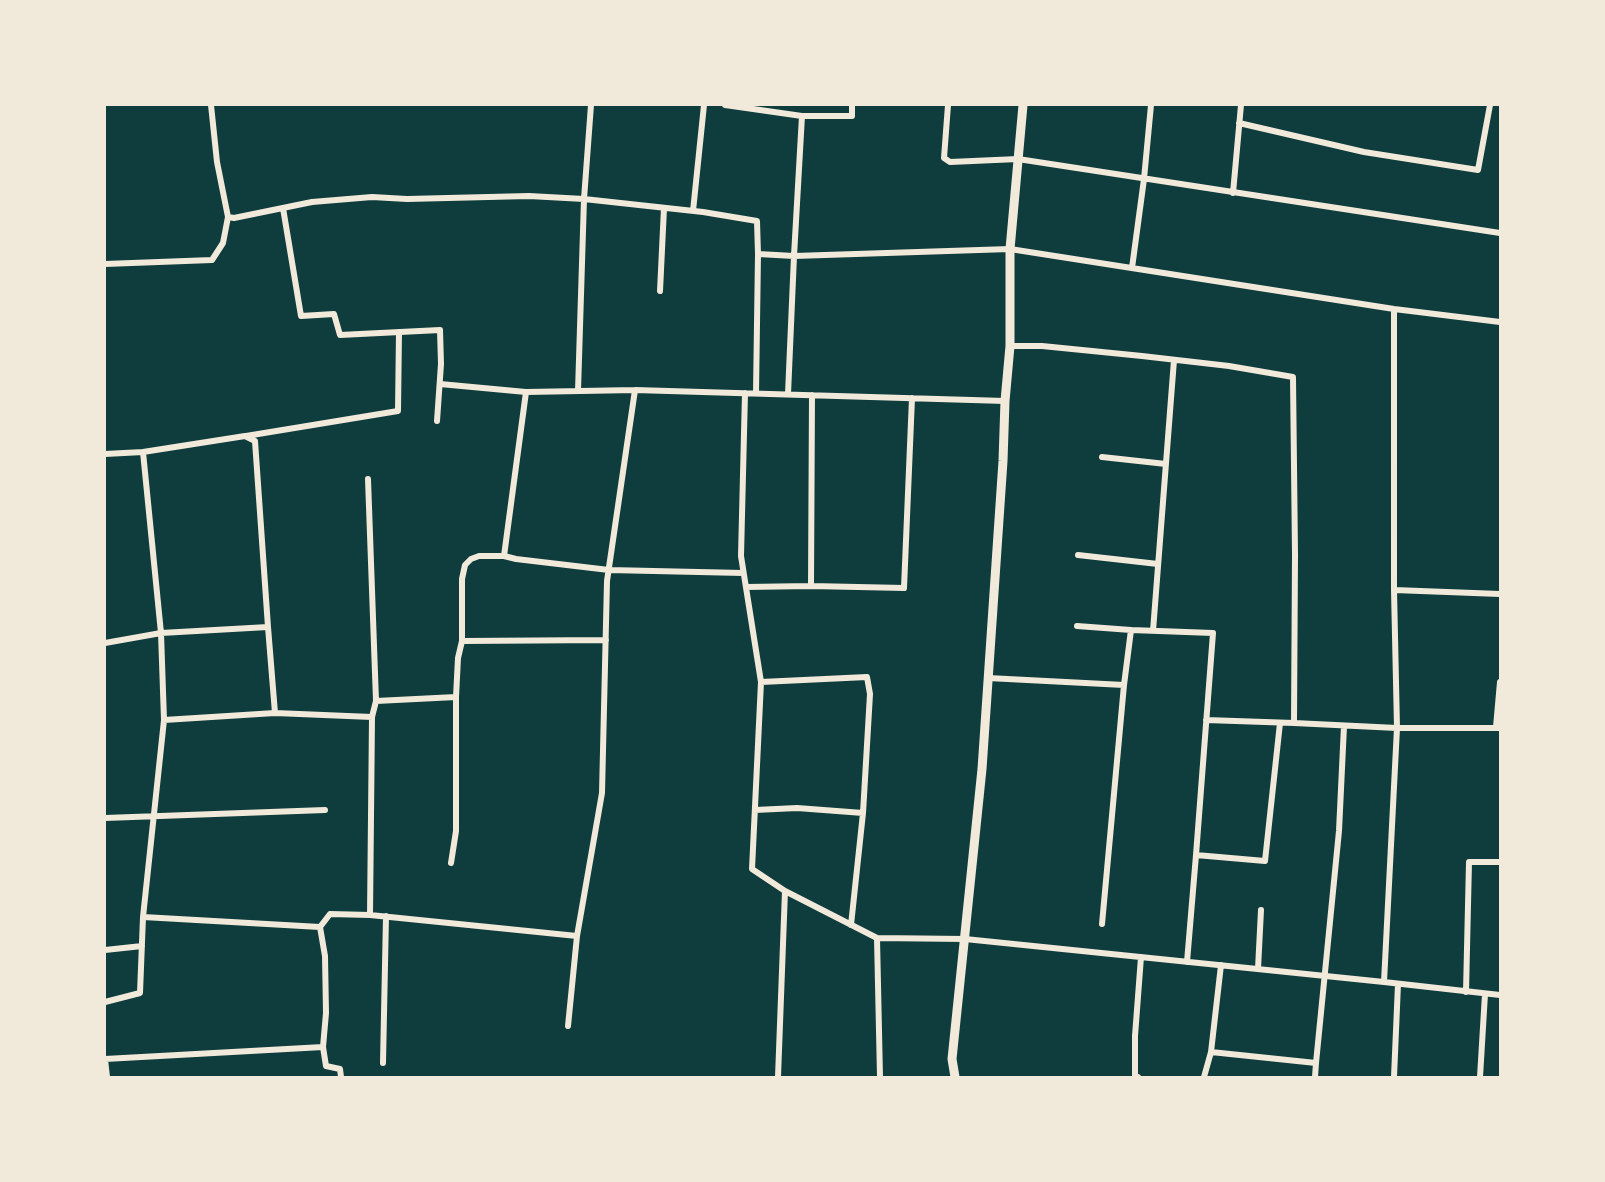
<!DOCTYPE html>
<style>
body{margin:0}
#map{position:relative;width:1605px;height:1182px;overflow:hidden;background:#0f3d3e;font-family:"Sofia Sans Condensed",sans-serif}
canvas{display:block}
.frame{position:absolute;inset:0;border:106px solid #f1e9da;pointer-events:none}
</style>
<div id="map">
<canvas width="1605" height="1182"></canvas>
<div class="frame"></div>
</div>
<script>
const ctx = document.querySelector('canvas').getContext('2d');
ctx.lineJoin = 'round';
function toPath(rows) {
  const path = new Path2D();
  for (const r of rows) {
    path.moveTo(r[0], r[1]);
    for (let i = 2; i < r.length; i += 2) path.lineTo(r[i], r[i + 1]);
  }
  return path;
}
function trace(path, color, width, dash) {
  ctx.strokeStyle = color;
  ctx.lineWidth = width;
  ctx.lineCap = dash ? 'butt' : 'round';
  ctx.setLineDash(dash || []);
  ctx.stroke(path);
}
trace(toPath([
 [211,105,217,162,228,217,234,218,312,202,372,197,407,199,529,196,584,199,703,212,757,221,758,254],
 [725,105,802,116],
 [948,105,944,158,950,162,1018,159,1500,233],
 [1239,123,1364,152,1478,170,1490,105],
 [1233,193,1241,105],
 [283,208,301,316,334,314,340,335,440,330,441,364,437,421],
 [693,211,704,105],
 [105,264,212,260,223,243,228,217],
 [1132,268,1144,179,1151,105],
 [660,291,664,208],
 [1010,346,1042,346,1142,356,1229,366,1293,377,1295,555,1294,723,1397,728,1500,728],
 [440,384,526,392,635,390],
 [578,391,584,199,591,105],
 [745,393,741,556,761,682,752,869,785,891],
 [756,393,758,254,794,256,1010,249,1394,309,1500,322],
 [788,394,794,256,802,116,852,116,852,105],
 [246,436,398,411,399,332],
 [143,452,245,436,255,441,268,627],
 [105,454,143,452,161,633,164,720,275,713,372,717,370,915,577,936,602,793,607,581,635,390,1005,401],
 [1102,457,1166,464],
 [368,479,376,701,372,717],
 [1078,555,1158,564],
 [504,556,526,392],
 [811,586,812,395],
 [746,587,811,586,904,588,912,398],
 [1394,590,1500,594],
 [1077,626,1131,630],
 [1153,631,1174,360],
 [462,641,606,640],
 [105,643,161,633,268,627,275,713],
 [988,678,1124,685,1102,924],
 [761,682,867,677,870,694,863,813,851,925],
 [1124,685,1131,630,1213,633,1196,855,1187,962],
 [376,701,456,697],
 [1206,720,1294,723],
 [1496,727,1500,682],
 [755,810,797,808,863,813],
 [105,818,325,810],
 [1196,855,1265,861,1280,723],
 [451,863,456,831,456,697,458,658,462,641,462,579,465,565,471,559,479,556,504,556,516,559,609,570,743,573],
 [143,917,320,927,330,914,370,915],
 [320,927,325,956,326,1013,323,1047,326,1066,340,1069,341,1077],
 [877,938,880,1077],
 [105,950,142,946],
 [1221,965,1211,1052,1316,1063,1315,1077],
 [1258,969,1261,910],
 [1384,982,1500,995],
 [1466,992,1469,862,1500,862],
 [105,1002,140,993,143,917,164,720],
 [568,1026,577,936],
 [105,1059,323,1047],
 [105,1059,107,1077],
 [383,1063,386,916],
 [1316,1063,1339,831,1344,726],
 [778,1077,785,891,877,938,965,939,1384,982,1397,728,1394,590,1394,309],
 [1138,1077,1135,1076,1135,1036,1141,957],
 [1204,1077,1211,1052],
 [1394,1077,1398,984],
 [1480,1077,1485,994]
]), '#f1e9da', 6);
trace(toPath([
 [955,1077,952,1059,982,769,1003,461,1005,401,1010,346,1010,249,1023,105]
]), '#f1e9da', 9);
</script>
